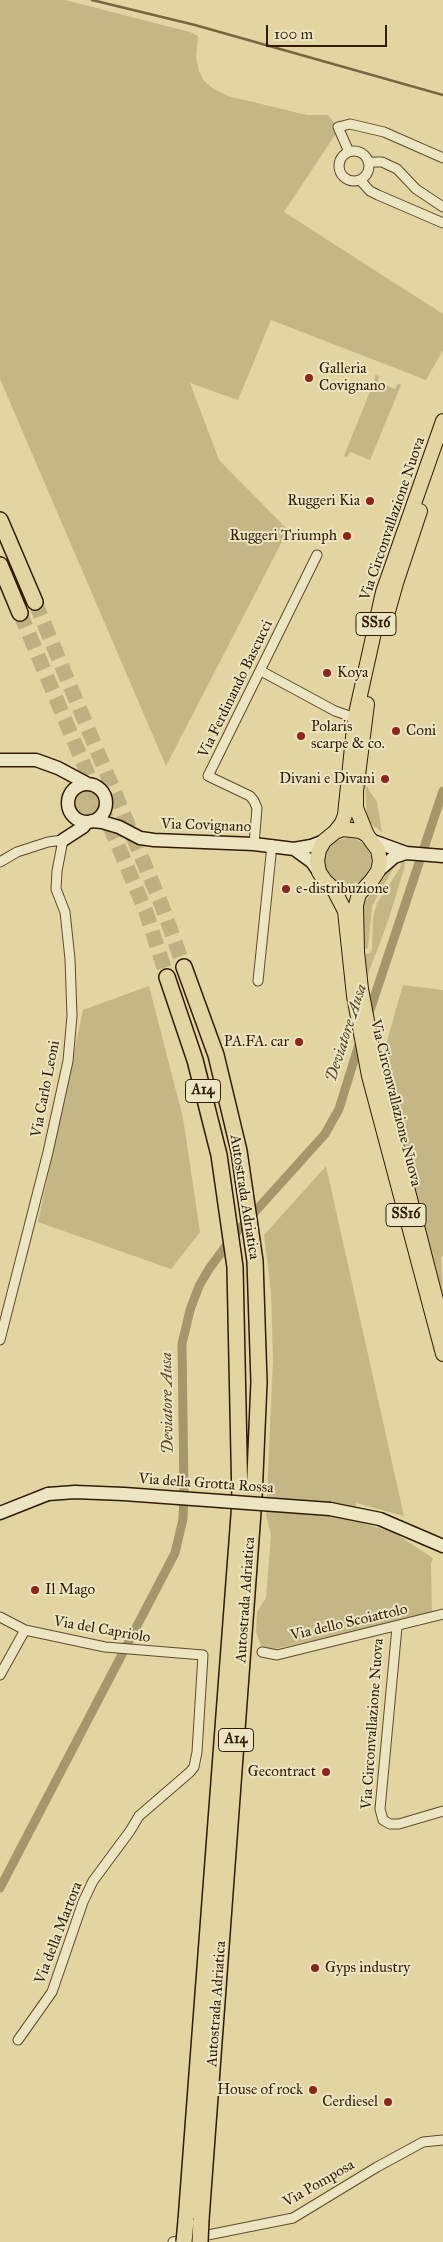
<!DOCTYPE html>
<style>
body{margin:0}
#map{position:relative;width:443px;height:2242px;overflow:hidden;background:#e3d5a1;font-family:"IM FELL Great Primer",serif}
canvas{display:block}
.scale{position:absolute;left:266px;top:25px;width:121px;height:22px;box-sizing:border-box;border:2px solid #311c03;border-top:0;padding-left:6px;font-size:15px;line-height:18px;white-space:nowrap;color:#311c03;-webkit-text-stroke:4px #ede4c2;paint-order:stroke}
</style>
<div id="map">
<canvas width="443" height="2242"></canvas>
<div class="scale">100 m</div>
</div>
<script>
const ctx = document.querySelector('canvas').getContext('2d');
ctx.lineJoin = 'round';
function paint(path, color) {
  ctx.fillStyle = color;
  ctx.fill(path, 'evenodd');
}
function toPath(rows) {
  const path = new Path2D();
  for (const r of rows) {
    if (r.length === 3) {
      path.moveTo(r[0] + r[2], r[1]);
      path.arc(r[0], r[1], r[2], 0, 2 * Math.PI);
      continue;
    }
    path.moveTo(r[0], r[1]);
    for (let i = 2; i < r.length; i += 2) path.lineTo(r[i], r[i + 1]);
  }
  return path;
}
function trace(path, color, width, dash) {
  ctx.strokeStyle = color;
  ctx.lineWidth = width;
  ctx.lineCap = dash ? 'butt' : 'round';
  ctx.setLineDash(dash || []);
  ctx.stroke(path);
}
function label(font, color, halo, rows, align = 'center') {
  ctx.font = font + ' "IM FELL Great Primer",serif';
  ctx.lineWidth = 4;
  ctx.setLineDash([]);
  ctx.textBaseline = 'middle';
  ctx.strokeStyle = halo;
  ctx.fillStyle = color;
  for (const [text, x, y, turn = 0] of rows) {
    ctx.save();
    ctx.translate(x, y);
    ctx.rotate((+turn || 0) * Math.PI / 180);
    ctx.textAlign = isNaN(turn) ? turn : align;
    if (halo) ctx.strokeText(text, 0, 0);
    ctx.fillText(text, 0, 0);
    ctx.restore();
  }
}
paint(toPath([
 [0,0,65,0,190,32,198,36,196,57,199,71,204,81,214,89,228,96,307,115,328,115,339,129,284,212,443,314,443,350,426,380,271,320,238,400,190,383,219,460,288,530,166,766,0,379],
 [375,375,379,376,378,381,395,389,398,384,401,385,368,465,370,460,350,452,347,457,344,456,375,379],
 [365,784,377,802,382,832,370,823,367,817],
 [87,803,15],
 [348,861,23],
 [398,860,372,906,368,948,363,950,364,903],
 [402,860,405,862,404,869,388,921,367,977,363,955,370,953,372,950,373,917,377,903,400,868],
 [403,985,443,990,443,1256,441,1257,443,1296,381,1062],
 [149,986,183,1118,200,1232,171,1269,38,1222,83,1010],
 [326,1166,404,1516,356,1503,355,1521,393,1532,433,1558,431,1564,432,1614,270,1650,261,1646,256,1632,257,1612,266,1598,271,1534,266,1516,273,1360,271,1292,264,1235]
]), '#c5b686');
trace(toPath([
 [92,0,195,25,443,95]
]), '#776541', 2.5);
trace(toPath([
 [367,1019,443,791],
 [0,1888,175,1553,183,1519,184,1494,182,1344,190,1310,199,1286,209,1269,234,1235,325,1134,339,1109,360,1041]
]), '#a6966b', 9);
trace(toPath([
 [35,602,162,906,184,967],
 [20,613,146,912,167,977]
]), '#bfb081', 15, [15, 8]);
const street = toPath([
 [354,166,15],
 [349,152,338,127,350,124,384,132,443,158],
 [368,162,382,162,397,169,416,189,443,207],
 [360,180,370,191,378,195,443,223],
 [261,671,335,711,355,718],
 [254,844,257,808,254,801,250,796,208,776,317,555],
 [0,862,17,852,48,842,63,840,57,871,56,889,65,912,70,959,72,1016,68,1061,48,1152,0,1340],
 [258,981,272,845],
 [0,1617,25,1630,105,1647,203,1655,197,1752,194,1767,190,1772,139,1816,130,1831,93,1881,83,1902,52,1992,18,2040],
 [397,1627,380,1809,383,1820,390,1824,399,1824,443,1811],
 [262,1652,277,1655,443,1614],
 [0,1675,25,1630],
 [173,2242,293,2218,377,2167,423,2142,443,2140]
]);
const secondary = toPath([
 [0,760,36,760,58,768,88,784],
 [87,803,19],
 [92,821,102,822,119,827,140,838,154,840,254,844,294,849,311,846,324,841],
 [63,840,83,827,87,822],
 [373,841,406,853,443,856],
 [294,849,312,862,319,872],
 [378,871,394,857,406,853],
 [330,1509,380,1519,443,1546],
 [0,1513,48,1494]
]);
const primary = toPath([
 [385,622,396,583,420,511],
 [335,832,342,823,345,815,355,718,383,592,443,421],
 [367,835,356,808,356,791,367,704],
 [443,1327,375,1063,361,989,357,952,356,905,359,894,372,880,378,871,380,861,378,850,367,835,360,831,343,829,335,832,324,841,319,850,317,861,319,872,325,881,333,888,345,911,354,996,369,1076,443,1354]
]);
const highway = toPath([
 [0,520,35,602],
 [0,565,20,613],
 [184,967,216,1055,239,1151,255,1261,259,1382,254,1498,201,2219],
 [167,977,195,1060,219,1155,235,1267,240,1502,186,2221]
]);
trace(street, '#5e4a2a', 11);
trace(secondary, '#311c03', 15);
trace(primary, '#311c03', 16);
trace(highway, '#311c03', 18);
trace(street, '#ede4c2', 9);
trace(secondary, '#ede4c2', 12);
trace(primary, '#e3d5a1', 14);
trace(highway, '#e3d5a1', 15);
const secondaryBridge = toPath([
 [48,1494,75,1492,124,1494,330,1509]
]);
const highwayBridge = toPath([
 [184,2242,186,2221],
 [200,2242,201,2219]
]);
trace(secondaryBridge, '#311c03', 15, []);
trace(highwayBridge, '#311c03', 18, []);
trace(secondaryBridge, '#ede4c2', 12);
trace(highwayBridge, '#e3d5a1', 15);
for (const [x, y, r, color] of [
 [309,378,5,"#8f2418"],
 [370,501,5,"#8f2418"],
 [347,536,5,"#8f2418"],
 [327,673,5,"#8f2418"],
 [396,731,5,"#8f2418"],
 [301,736,5,"#8f2418"],
 [385,779,5,"#8f2418"],
 [286,889,5,"#8f2418"],
 [299,1042,5,"#8f2418"],
 [35,1590,5,"#8f2418"],
 [326,1772,5,"#8f2418"],
 [315,1968,5,"#8f2418"],
 [313,2090,5,"#8f2418"],
 [388,2102,5,"#8f2418"]
]) {
  const dot = new Path2D();
  dot.arc(x, y, r, 0, 2 * Math.PI);
  ctx.fillStyle = color;
  ctx.fill(dot);
  trace(dot, '#ede4c2', 2);
}
for (const [x, y, w] of [
 [376,624,40],
 [203,1091,35],
 [406,1215,40],
 [236,1740,35]
]) {
  const box = new Path2D();
  box.roundRect(x - w / 2, y - 11.5, w, 23, 4);
  ctx.fillStyle = '#ede4c2';
  ctx.fill(box);
  trace(box, '#311c03', 1);
}
label('bold 14px', '#311c03', null, [
 ["SS16",376,624],
 ["A14",203,1091],
 ["SS16",406,1215],
 ["A14",236,1740]
]);
label('15px', '#311c03', '#ede4c2', [
 ["Galleria",319,369],
 ["Covignano",319,386],
 ["Ruggeri Kia",360,501,"right"],
 ["Ruggeri Triumph",337,536,"right"],
 ["Koya",337,673],
 ["Polaris",311,727],
 ["scarpe & co.",311,744],
 ["Coni",406,731],
 ["Divani e Divani",375,779,"right"],
 ["e-distribuzione",296,889],
 ["PA.FA. car",289,1042,"right"],
 ["Il Mago",45,1590],
 ["Gecontract",316,1772,"right"],
 ["Gyps industry",325,1968],
 ["House of rock",303,2090,"right"],
 ["Cerdiesel",378,2102,"right"]
], 'left');
label('15px', '#311c03', '#ede4c2', [
 ["Via Circonvallazione Nuova",393,519,-71],
 ["Via Ferdinando Bascucci",236,689,-64],
 ["Via Covignano",206,826,2],
 ["Via Carlo Leoni",46,1089,-79],
 ["Via Circonvallazione Nuova",395,1103,76],
 ["Autostrada Adriatica",244,1197,81],
 ["Via della Grotta Rossa",206,1484,4],
 ["Autostrada Adriatica",246,1600,-86],
 ["Via dello Scoiattolo",349,1623,-13],
 ["Via del Capriolo",102,1630,10],
 ["Via Circonvallazione Nuova",373,1724,-86],
 ["Via della Martora",59,1933,-69],
 ["Autostrada Adriatica",217,2004,-86],
 ["Via Pomposa",319,2184,-30]
]);
label('italic 16px', '#5a4727', '#ede4c2', [
 ["Deviatore Ausa",347,1033,-72],
 ["Deviatore Ausa",168,1403,-91]
]);
</script>
